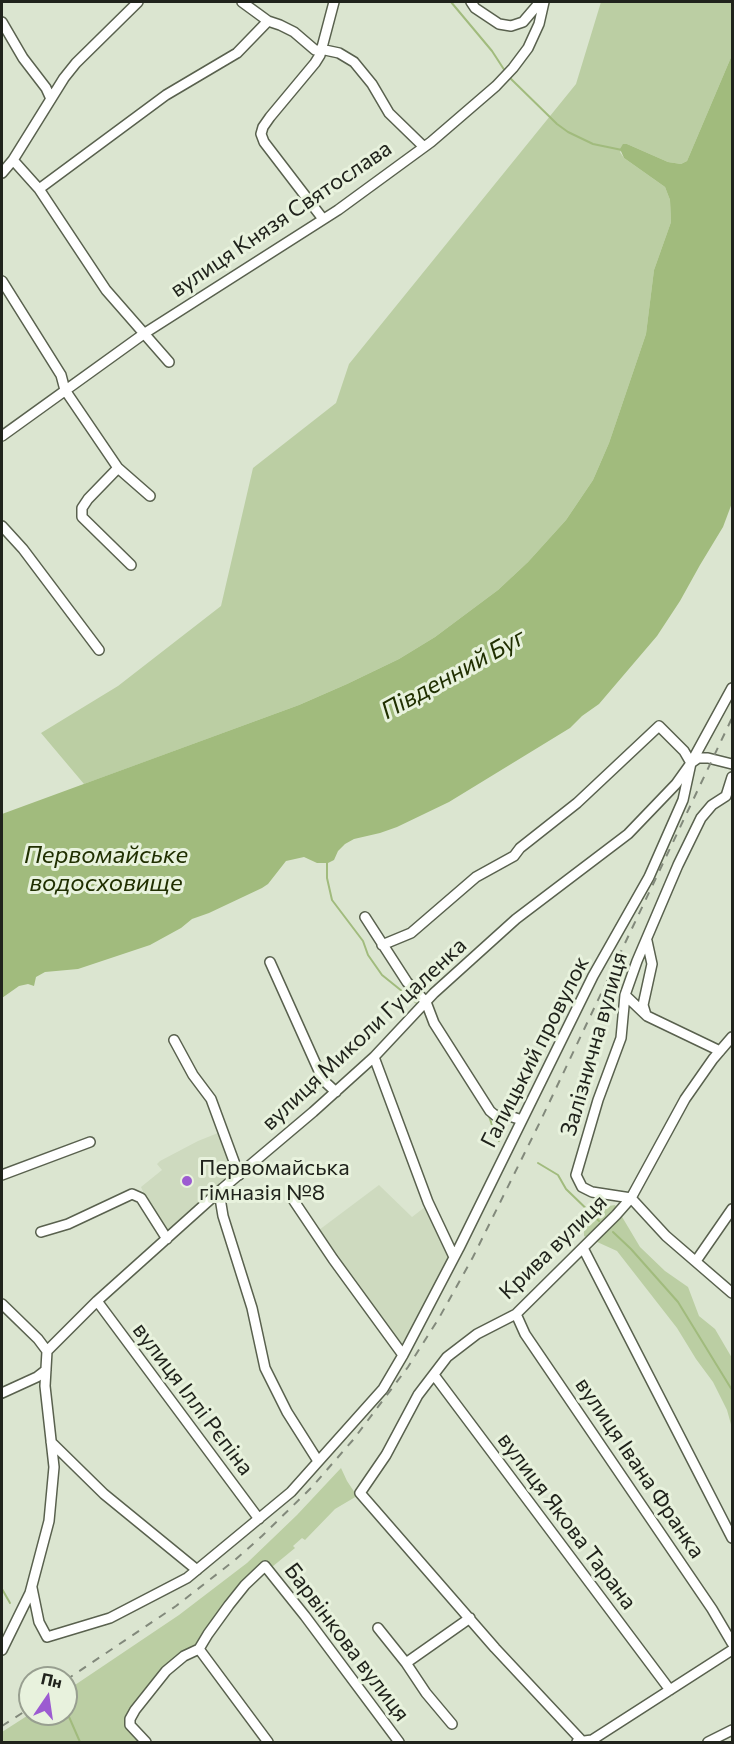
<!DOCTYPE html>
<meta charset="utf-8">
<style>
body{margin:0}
#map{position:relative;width:734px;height:1744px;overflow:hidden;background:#dbe5d0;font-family:Commissioner,sans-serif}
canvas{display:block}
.frame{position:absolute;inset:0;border:3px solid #20231c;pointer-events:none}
.north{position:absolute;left:18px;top:1666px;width:60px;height:60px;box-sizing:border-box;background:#e8f2dd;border:2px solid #989f90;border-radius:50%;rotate:13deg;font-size:16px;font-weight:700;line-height:24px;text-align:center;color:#20231c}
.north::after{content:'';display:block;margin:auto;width:21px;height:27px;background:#9c5bd1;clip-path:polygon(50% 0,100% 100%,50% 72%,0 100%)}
</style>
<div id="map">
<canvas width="734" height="1744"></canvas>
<div class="frame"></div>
<div class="north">Пн</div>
</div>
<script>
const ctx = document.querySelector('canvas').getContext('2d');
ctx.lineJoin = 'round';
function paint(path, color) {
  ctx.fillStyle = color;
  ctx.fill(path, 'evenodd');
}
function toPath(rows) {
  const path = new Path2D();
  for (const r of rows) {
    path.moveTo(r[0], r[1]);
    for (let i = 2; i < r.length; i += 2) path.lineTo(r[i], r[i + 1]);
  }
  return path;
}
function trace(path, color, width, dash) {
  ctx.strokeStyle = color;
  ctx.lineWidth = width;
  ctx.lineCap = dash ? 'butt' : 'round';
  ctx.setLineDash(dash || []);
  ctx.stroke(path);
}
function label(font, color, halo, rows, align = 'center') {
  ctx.font = font + ' Commissioner,sans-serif';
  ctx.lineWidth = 6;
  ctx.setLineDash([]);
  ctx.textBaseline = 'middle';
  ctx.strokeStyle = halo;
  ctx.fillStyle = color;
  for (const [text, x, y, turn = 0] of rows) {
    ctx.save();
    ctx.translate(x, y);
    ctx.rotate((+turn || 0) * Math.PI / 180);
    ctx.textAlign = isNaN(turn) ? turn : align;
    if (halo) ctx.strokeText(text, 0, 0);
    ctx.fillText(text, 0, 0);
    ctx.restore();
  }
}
paint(toPath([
 [218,1133,233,1174,170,1231,166,1229,149,1205,141,1187,162,1170,157,1164,160,1161,198,1141],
 [379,1185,412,1217,425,1207,450,1258,402,1344,315,1233]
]), '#cedabf');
paint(toPath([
 [601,2,732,2,732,55,687,161,681,164,668,162,627,144,620,152,624,158,665,187,670,200,671,222,654,270,646,334,609,443,593,480,566,520,528,562,498,590,435,637,399,659,347,684,299,705,84,784,41,733,118,686,221,606,253,468,336,403,349,364,576,84],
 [615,1205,640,1247,665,1271,688,1287,699,1316,715,1329,732,1358,732,1428,727,1410,713,1382,696,1359,677,1328,617,1251,584,1236,584,1210],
 [341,1468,347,1481,357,1496,335,1509,305,1540,302,1538,293,1546,295,1548,272,1567,264,1560,199,1641,130,1710,125,1718,128,1731,138,1740,136,1742,2,1742,2,1732,30,1714,66,1714,66,1691,179,1615,247,1563,297,1515]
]), '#bbcea3');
paint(toPath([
 [732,55,732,503,723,527,700,565,680,601,657,636,599,704,582,716,570,728,449,802,397,827,380,833,354,839,345,844,338,851,334,860,328,863,317,863,304,857,286,861,268,884,262,888,209,913,192,919,181,928,150,945,78,969,45,972,36,977,34,986,28,984,19,986,2,998,2,814,299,705,347,684,399,659,435,637,498,590,528,562,566,520,593,480,609,443,646,334,654,270,671,222,670,200,665,187,624,158,620,149,623,144,627,144,668,162,681,164,687,161]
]), '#a1bb7d');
trace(toPath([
 [451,2,492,51,505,71],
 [509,77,557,124,568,132,593,144,622,150],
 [327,861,327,878,332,900,363,941,368,955,382,975,418,1004],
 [489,1116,495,1134,499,1141],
 [538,1163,558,1175,566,1189,599,1221],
 [613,1232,631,1249,678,1302,732,1390],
 [2,1589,10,1603],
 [66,1710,80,1742]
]), '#a1bb7d', 2);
const minor = toPath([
 [242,2,268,21,280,25,294,32,315,50,325,50,339,53,354,62,372,84,389,113,424,147],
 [471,2,475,8,499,24,511,26,523,22,540,2],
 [2,22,23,58,46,88,51,99],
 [13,160,39,189,106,290,169,362],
 [2,173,13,160,64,78,76,63,138,2],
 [39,189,166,95,237,53,268,21],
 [323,219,264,142,261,134,263,127,270,117,315,63,320,55,334,2],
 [2,281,61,375,65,390,118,468,150,496],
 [2,436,145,333,338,210,431,142,496,86,513,68,528,48,539,24,544,2],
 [118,468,88,499,82,508,82,517,131,565],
 [2,526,23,549,99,650],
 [732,777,726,796,712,805,701,818,678,865,637,961,625,995,621,1038,598,1100,576,1175,582,1187,592,1192,631,1198,666,1236,732,1293],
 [365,917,407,982,426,1002,434,1023,490,1111,496,1116,506,1115,522,1120],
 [382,945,411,933,476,877,514,856,520,848,577,803,659,726,684,751,691,763],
 [270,962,323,1080,336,1092],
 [625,995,647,1016,720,1051],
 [646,1015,643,1005,652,964,647,941],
 [174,1040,193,1075,211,1099,239,1175],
 [374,1057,428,1202,454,1257],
 [2,1175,90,1142],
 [219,1192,223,1216,252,1308,265,1368,287,1412,318,1461],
 [294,1201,333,1259,403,1355],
 [41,1232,68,1224,132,1194,141,1198,167,1239],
 [583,1248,732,1538],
 [696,1261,732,1209],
 [97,1301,259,1519],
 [2,1304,38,1339,47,1351],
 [516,1314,525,1334,712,1609,732,1643],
 [434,1375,670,1690],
 [2,1393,37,1377,46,1370],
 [51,1442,104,1494,197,1570],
 [32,1588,39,1622,47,1637,110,1618,187,1578,291,1492,383,1389,403,1355,459,1248,593,976,649,877,683,800,691,763,732,688],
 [378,1628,406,1663,426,1693,452,1724],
 [199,1649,268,1742],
 [2,1650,30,1593,49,1521,54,1467,45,1386,47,1351,97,1301,223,1188,313,1112,374,1057,434,993,516,919,628,834,676,784,691,763,698,758,708,758,732,764],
 [406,1663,470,1618],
 [146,1742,130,1725,130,1719,135,1710,166,1671,184,1656,199,1649,208,1634,229,1605,245,1585,265,1566,305,1616,399,1742],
 [577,1742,592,1740,732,1650],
 [583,1742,495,1648,360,1493,386,1455,418,1395,447,1357,477,1334,516,1314,616,1215,631,1198,685,1099,713,1059,732,1037],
 [708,1742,732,1730]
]);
trace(minor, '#59614e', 12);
trace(minor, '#fff', 9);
trace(toPath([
 [66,1680,176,1606,235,1560,262,1536,311,1488,353,1440,408,1367,439,1318,473,1257,540,1122,732,718],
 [2,1726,30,1708]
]), '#82897b', 2, [8, 8]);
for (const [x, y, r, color] of [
 [187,1181,6,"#9c5bd1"]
]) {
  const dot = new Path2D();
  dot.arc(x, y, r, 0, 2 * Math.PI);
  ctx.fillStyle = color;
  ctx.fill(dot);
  trace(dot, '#e8f2dd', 2);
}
label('22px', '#20231c', '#e8f2dd', [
 ["вулиця Князя Святослава",281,219,-34],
 ["вулиця Миколи Гуцаленка",364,1034,-43],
 ["Залізнична вулиця",594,1044,-74],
 ["Галицький провулок",535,1052,-63],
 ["Крива вулиця",553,1247,-44],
 ["вулиця Іллі Рєпіна",193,1399,53],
 ["вулиця Івана Франка",640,1468,56],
 ["вулиця Якова Тарана",567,1521,53],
 ["Барвінкова вулиця",347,1642,53]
]);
label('22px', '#20231c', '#e8f2dd', [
 ["Первомайська",199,1168],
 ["гімназія №8",199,1193]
], 'left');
label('italic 24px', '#202f01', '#e8f2dd', [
 ["Південний Буг",453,674,-29],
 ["Первомайське",106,855],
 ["водосховище",106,883]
]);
</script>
